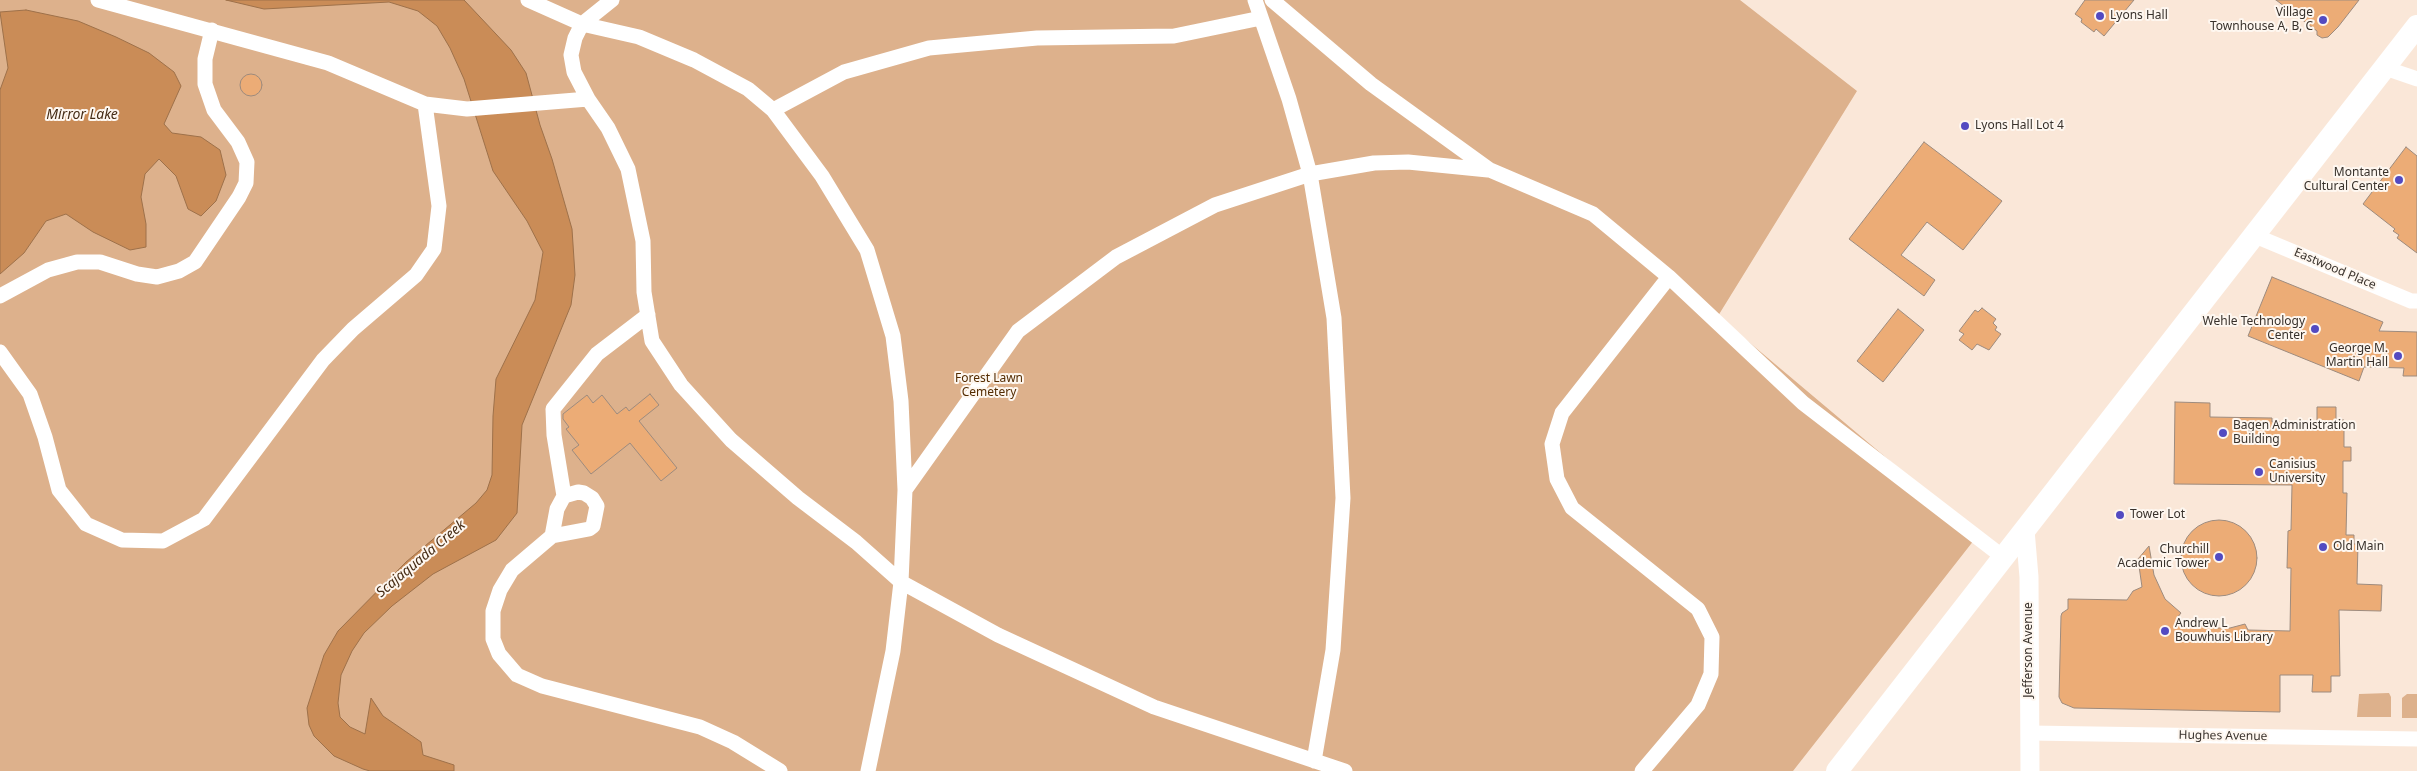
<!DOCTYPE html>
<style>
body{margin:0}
canvas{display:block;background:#fae7d8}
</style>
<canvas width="2417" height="771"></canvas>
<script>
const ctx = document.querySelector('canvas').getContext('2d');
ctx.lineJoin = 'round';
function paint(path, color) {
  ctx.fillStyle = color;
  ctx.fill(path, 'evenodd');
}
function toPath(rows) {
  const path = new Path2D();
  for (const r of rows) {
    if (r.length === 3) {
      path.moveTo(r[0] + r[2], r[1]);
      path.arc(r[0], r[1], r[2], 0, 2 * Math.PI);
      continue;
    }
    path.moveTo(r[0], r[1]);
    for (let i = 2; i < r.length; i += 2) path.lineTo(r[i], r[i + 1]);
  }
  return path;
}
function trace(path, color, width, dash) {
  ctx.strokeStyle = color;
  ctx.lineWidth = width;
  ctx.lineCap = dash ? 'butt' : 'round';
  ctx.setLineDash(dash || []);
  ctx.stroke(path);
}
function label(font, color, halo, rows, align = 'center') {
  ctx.font = font + ' "Noto Sans",sans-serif';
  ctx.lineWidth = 4;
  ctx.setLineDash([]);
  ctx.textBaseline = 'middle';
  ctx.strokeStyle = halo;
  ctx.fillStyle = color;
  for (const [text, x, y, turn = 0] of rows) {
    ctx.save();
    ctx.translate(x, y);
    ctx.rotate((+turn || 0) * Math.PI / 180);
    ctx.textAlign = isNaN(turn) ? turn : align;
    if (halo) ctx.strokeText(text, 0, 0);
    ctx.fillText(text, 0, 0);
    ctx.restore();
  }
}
paint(toPath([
 [0,0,1740,0,1857,91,1718,316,1978,535,1793,771,0,771],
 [2389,693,2391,697,2391,717,2357,717,2359,694],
 [2407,694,2417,694,2417,718,2402,718,2402,698]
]), '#ddb18c');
const water = toPath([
 [226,0,464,0,511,50,526,73,540,125,552,159,572,229,575,275,571,305,522,425,517,513,496,540,433,574,392,606,364,633,352,651,341,675,338,703,340,717,350,727,365,734,371,698,383,716,421,742,423,755,454,765,454,771,370,771,363,769,334,756,314,736,309,725,307,708,324,655,338,631,406,562,476,503,487,490,492,475,493,416,496,379,535,300,543,252,527,221,493,171,464,79,450,48,437,26,418,11,389,2,264,9,226,0],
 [26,10,78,21,116,37,149,53,174,72,181,86,164,124,172,133,201,137,220,150,226,175,216,201,201,216,188,209,176,176,159,159,145,174,141,197,146,224,146,247,130,250,93,232,66,214,46,221,24,253,0,274,0,90,8,68,0,12,26,10]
]);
paint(water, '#ca8c57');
trace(water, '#9e714a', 1);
const building = toPath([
 [2085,0,2134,0,2104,36,2096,29,2094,32,2081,22,2082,19,2075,14,2085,0],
 [2276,0,2359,0,2338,27,2328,37,2322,38,2317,35,2317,31,2276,0],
 [251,85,11],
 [1924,142,2002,201,1963,250,1927,222,1901,255,1935,280,1924,296,1849,239,1924,142],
 [2406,147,2417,156,2417,253,2397,238,2399,235,2393,231,2395,229,2363,204,2406,147],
 [2272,277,2383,322,2379,331,2417,332,2417,376,2403,376,2404,368,2364,367,2359,381,2248,336,2272,277],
 [1982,308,1996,319,1993,323,1997,327,1995,330,2001,334,1989,350,1977,344,1972,350,1959,340,1964,334,1959,331,1975,310,1978,312,1982,308],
 [1898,309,1924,330,1883,382,1857,361,1898,309],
 [650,394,659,405,639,421,677,468,661,481,630,443,591,474,572,450,579,445,566,429,569,427,563,419,563,414,587,395,593,403,602,395,617,414,626,407,629,411,650,394],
 [2175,402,2210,403,2210,417,2272,418,2272,422,2317,422,2317,407,2336,407,2336,420,2344,420,2344,447,2351,447,2351,461,2343,461,2343,493,2347,493,2346,535,2354,535,2354,544,2358,544,2357,584,2382,585,2381,611,2339,610,2340,676,2331,676,2331,692,2312,692,2313,675,2280,675,2280,712,2074,708,2062,703,2059,697,2061,616,2062,613,2068,609,2068,599,2127,600,2133,591,2142,587,2138,559,2149,546,2154,575,2165,599,2181,613,2177,618,2201,626,2215,628,2230,628,2245,624,2248,630,2290,631,2291,568,2287,568,2288,531,2291,530,2292,485,2174,484,2175,402],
 [2219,558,38]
]);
paint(building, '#ecac76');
trace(building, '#9d8b7e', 1);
trace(toPath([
 [98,0,328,63,425,104,467,109,588,99],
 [528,0,582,24,575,38,571,55,574,72,588,99,608,128,628,169,643,241,644,292,652,341,681,385,731,440,798,498,856,542,901,582,998,635,1154,707,1345,771],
 [1255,0,1289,99,1310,174,1334,318,1343,498,1333,650,1314,761],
 [1272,0,1371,84,1490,170,1593,214,1669,277,1803,403,2003,557],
 [582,24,639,37,694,60,748,89,773,110,822,176,867,250,893,336,901,401,905,490,901,582,893,651,868,771],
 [582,24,612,0],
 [2385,68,2417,79],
 [773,110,844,72,929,48,1037,38,1174,36,1261,18],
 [2253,235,2411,301,2417,301],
 [0,296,48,270,77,262,100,262,137,274,157,277,179,271,195,262,239,197,246,183,247,162,238,142,214,110,205,84,205,59,212,30],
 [0,352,30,394,45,437,59,490,86,524,122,540,163,541,204,519,323,360,353,329,416,275,434,249,439,206,425,104],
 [905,490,1018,331,1116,257,1215,205,1310,174,1374,163,1408,162,1488,170],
 [564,496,554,435,553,409,597,354,648,315],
 [552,536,557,509,564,496,578,492,584,493,592,498,597,506,593,526,589,529,552,536,512,570,500,590,493,611,493,639,499,654,517,675,542,686,700,727,733,742,780,771],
 [2030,733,2417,739],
 [1642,771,1698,705,1711,674,1712,637,1698,609,1572,508,1557,479,1552,444,1562,413,1669,277]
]), '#fff', 15);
trace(toPath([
 [2025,530,2029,577,2030,771]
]), '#fff', 19);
trace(toPath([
 [1837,771,2417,26]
]), '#fff', 22);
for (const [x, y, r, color] of [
 [2100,16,5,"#534ac1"],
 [2323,20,5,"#534ac1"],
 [1965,126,5,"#534ac1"],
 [2399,180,5,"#534ac1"],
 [2315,329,5,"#534ac1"],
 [2398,356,5,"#534ac1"],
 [2223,433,5,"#534ac1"],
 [2259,472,5,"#534ac1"],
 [2120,515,5,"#534ac1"],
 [2323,547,5,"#534ac1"],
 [2219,557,5,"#534ac1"],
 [2165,631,5,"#534ac1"]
]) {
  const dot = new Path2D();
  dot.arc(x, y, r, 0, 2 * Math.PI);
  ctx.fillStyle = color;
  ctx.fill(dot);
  trace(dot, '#fef7f0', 2);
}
label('12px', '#38312b', '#fef7f0', [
 ["Village",2313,13,"right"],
 ["Townhouse A, B, C",2313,27,"right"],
 ["Lyons Hall",2110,16],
 ["Lyons Hall Lot 4",1975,126],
 ["Montante",2389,173,"right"],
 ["Cultural Center",2389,187,"right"],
 ["Wehle Technology",2305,322,"right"],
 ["Center",2305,336,"right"],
 ["George M.",2388,349,"right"],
 ["Martin Hall",2388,363,"right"],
 ["Bagen Administration",2233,426],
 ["Building",2233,440],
 ["Canisius",2269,465],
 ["University",2269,479],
 ["Tower Lot",2130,515],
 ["Old Main",2333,547],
 ["Churchill",2209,550,"right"],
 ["Academic Tower",2209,564,"right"],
 ["Andrew L",2175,624],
 ["Bouwhuis Library",2175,638]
], 'left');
label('12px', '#38312b', '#fef7f0', [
 ["Eastwood Place",2335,269,23],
 ["Jefferson Avenue",2029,650,-90],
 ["Hughes Avenue",2223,736,1]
]);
label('12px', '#532b00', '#fef7f0', [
 ["Forest Lawn",989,379],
 ["Cemetery",989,393]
]);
label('italic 14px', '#462c15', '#fef7f0', [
 ["Mirror Lake",82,115],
 ["Scajaquada Creek",421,559,-40]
]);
</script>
